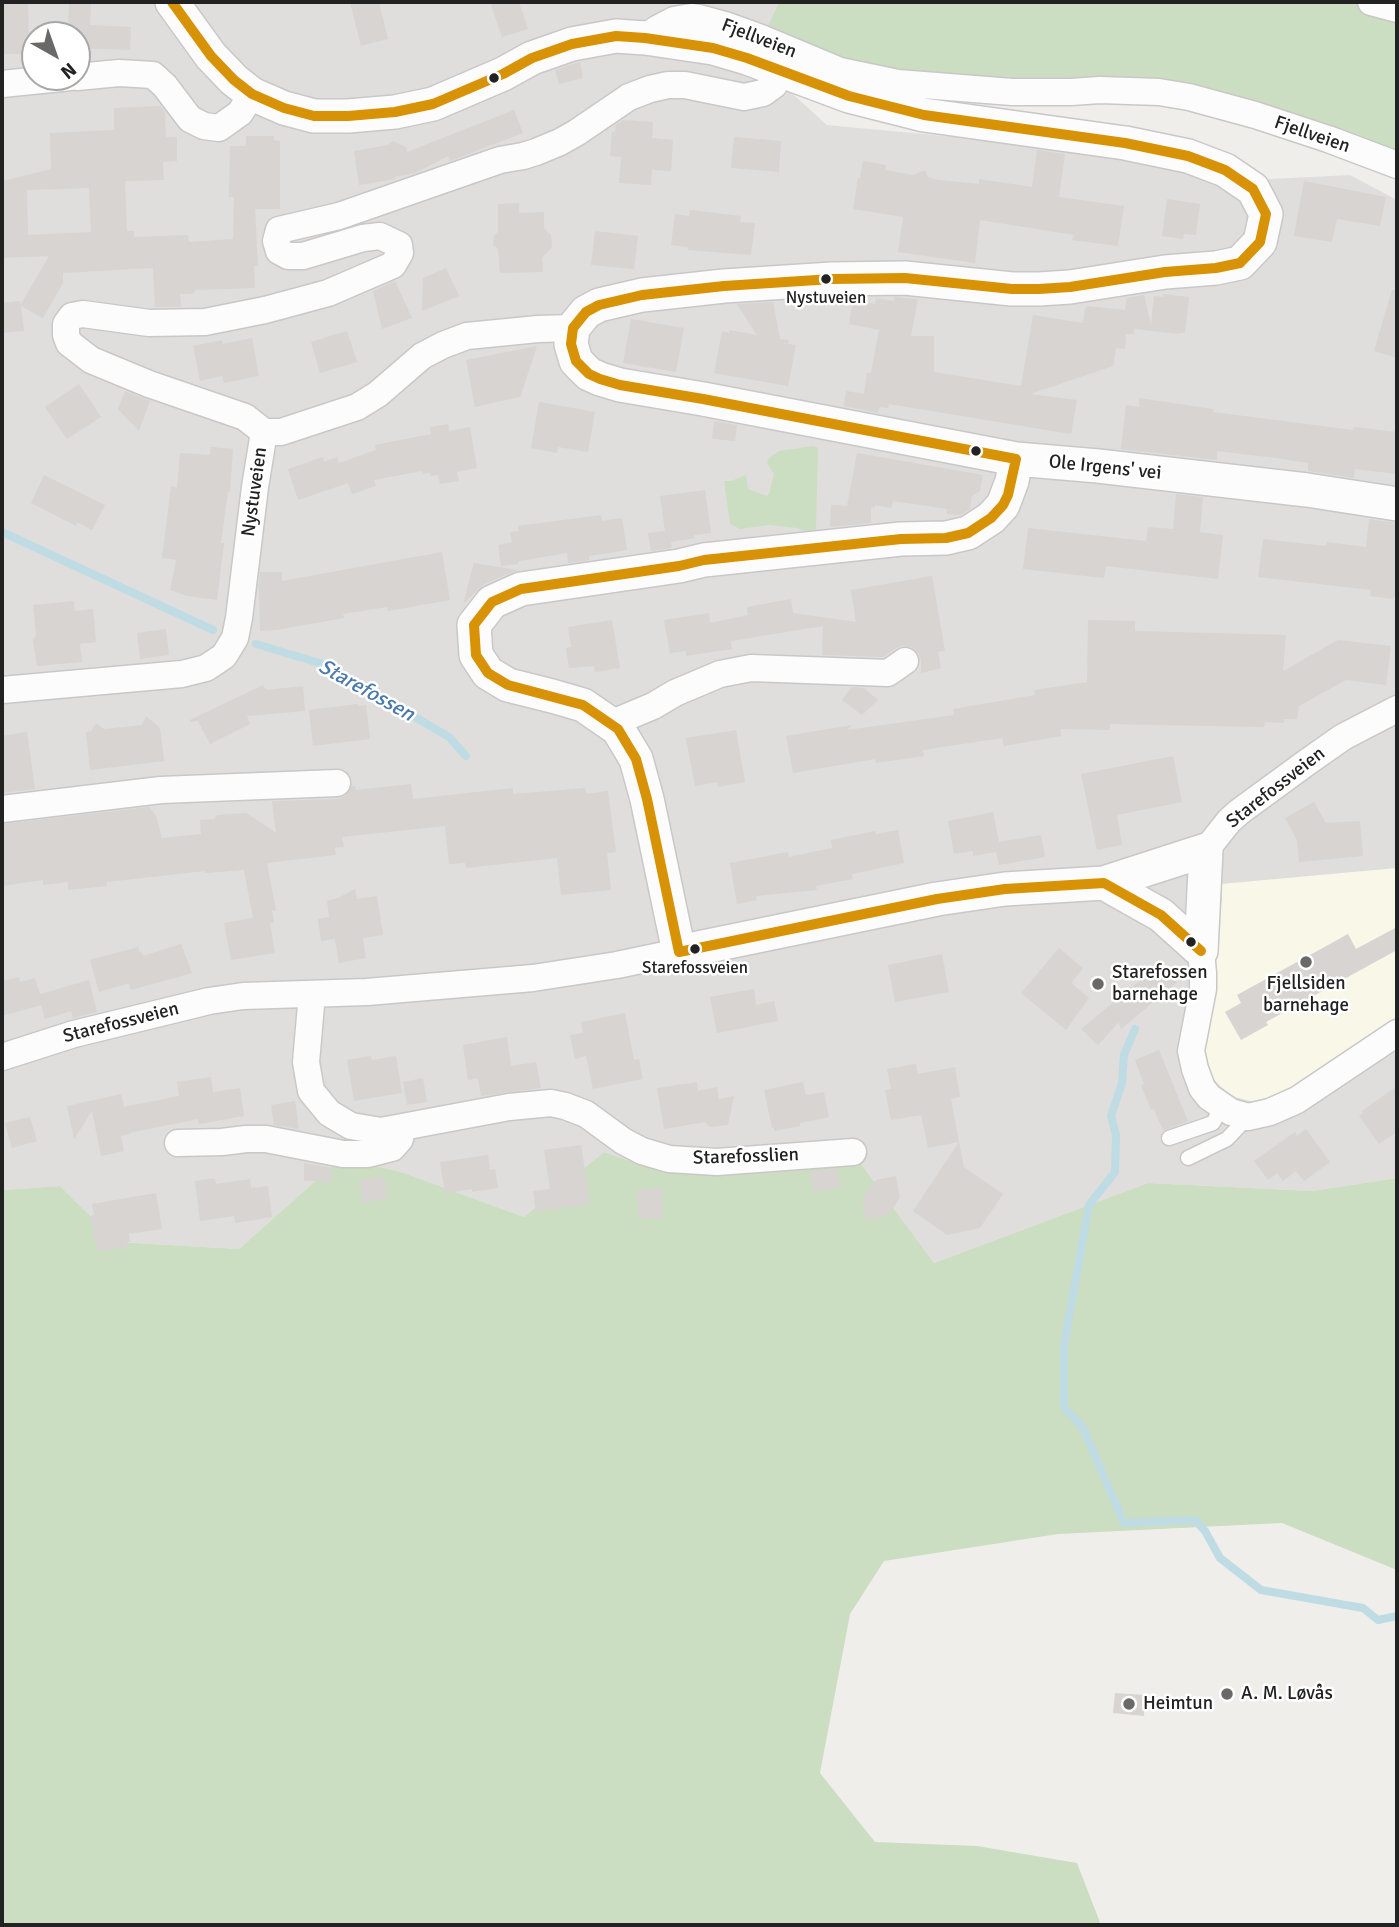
<!DOCTYPE html>
<meta charset="utf-8">
<style>
body{margin:0}
#map{position:relative;width:1399px;height:1927px;overflow:hidden;background:#f0eeeb;font-family:Signika,sans-serif}
canvas{display:block}
.frame{position:absolute;inset:0;border:4px solid #222;pointer-events:none}
.north{position:absolute;left:21px;top:21px;width:70px;height:70px;box-sizing:border-box;background:#fff;border:2px solid #a7a7a7;border-radius:50%;rotate:140deg;font-size:19px;font-weight:700;line-height:28px;text-align:center;color:#222}
.north::after{content:'';display:block;margin:auto;width:24px;height:32px;background:#6a6968;clip-path:polygon(50% 0,100% 100%,50% 72%,0 100%)}
</style>
<div id="map">
<canvas width="1399" height="1927"></canvas>
<div class="frame"></div>
<div class="north">N</div>
</div>
<script>
const ctx = document.querySelector('canvas').getContext('2d');
ctx.lineJoin = 'round';
function paint(path, color) {
  ctx.fillStyle = color;
  ctx.fill(path, 'evenodd');
}
function toPath(rows) {
  const path = new Path2D();
  for (const r of rows) {
    path.moveTo(r[0], r[1]);
    for (let i = 2; i < r.length; i += 2) path.lineTo(r[i], r[i + 1]);
  }
  return path;
}
function trace(path, color, width, dash) {
  ctx.strokeStyle = color;
  ctx.lineWidth = width;
  ctx.lineCap = dash ? 'butt' : 'round';
  ctx.setLineDash(dash || []);
  ctx.stroke(path);
}
function label(font, color, halo, rows, align = 'center') {
  ctx.font = font + ' Signika,sans-serif';
  ctx.lineWidth = 5;
  ctx.setLineDash([]);
  ctx.textBaseline = 'middle';
  ctx.strokeStyle = halo;
  ctx.fillStyle = color;
  for (const [text, x, y, turn = 0] of rows) {
    ctx.save();
    ctx.translate(x, y);
    ctx.rotate((+turn || 0) * Math.PI / 180);
    ctx.textAlign = isNaN(turn) ? turn : align;
    if (halo) ctx.strokeText(text, 0, 0);
    ctx.fillText(text, 0, 0);
    ctx.restore();
  }
}
paint(toPath([
 [2,2,801,2,756,61,827,125,1177,158,1250,180,1350,175,1397,200,1397,1178,1312,1191,1148,1183,934,1263,856,1157,784,1166,647,1167,604,1152,524,1217,404,1173,342,1157,239,1249,117,1242,60,1186,2,1190],
 [35,35,77,35,77,77,35,77]
]), '#dfdedc');
paint(toPath([
 [1397,868,1397,1017,1302,1084,1267,1102,1255,1102,1234,1097,1220,1086,1210,1075,1204,1054,1214,990,1216,935,1222,899,1221,884]
]), '#f8f7e8');
paint(toPath([
 [779,2,1362,2,1397,11,1397,154,1270,110,888,82,795,51,768,26],
 [814,446,818,448,816,531,812,534,797,528,769,525,740,529,730,524,724,481,731,481,746,475,748,489,767,496,769,494,774,474,767,463,769,458,779,451],
 [604,1152,647,1167,784,1166,856,1157,934,1263,1148,1183,1312,1191,1397,1178,1397,1570,1282,1523,1058,1534,884,1561,850,1614,820,1773,875,1842,977,1846,1077,1863,1101,1925,2,1925,2,1190,60,1186,117,1242,239,1249,342,1157,404,1173,524,1217]
]), '#cbdec1');
trace(toPath([
 [2,532,213,630],
 [256,644,326,665,449,737,466,756],
 [1135,1029,1124,1055,1122,1083,1111,1116,1116,1135,1115,1172,1089,1205,1064,1345,1064,1407,1083,1428,1124,1523,1195,1520,1205,1531,1220,1558,1261,1590,1363,1608,1378,1620,1397,1616]
]), '#bfdbe3', 8);
paint(toPath([
 [2,2,28,2,29,54,2,54],
 [350,2,379,2,388,39,361,46],
 [490,2,519,2,528,29,502,37],
 [69,3,91,4,90,25,131,27,130,50,77,48,77,35,68,35],
 [580,62,583,78,559,84,555,70],
 [160,106,165,112,166,137,177,137,177,161,163,162,164,180,125,181,127,231,134,231,134,237,188,235,189,242,233,239,234,197,229,197,230,146,246,146,246,136,274,136,274,140,280,141,280,209,255,209,258,266,254,266,255,288,196,290,193,294,180,294,181,307,155,307,153,268,63,273,63,283,43,318,21,306,24,331,2,333,2,303,20,301,21,304,49,256,2,258,2,181,51,169,50,133,114,130,114,108],
 [89,188,91,232,28,235,27,190],
 [514,110,523,133,450,161,448,156,415,173,395,177,395,179,359,185,354,151,388,145,393,141,406,147,407,152],
 [623,120,653,122,652,138,673,140,671,171,652,170,651,185,619,183,621,157,610,156,612,132,615,132,616,125],
 [734,137,781,141,779,172,731,168],
 [1037,150,1065,154,1059,197,1124,206,1118,246,1072,240,1074,235,980,220,975,263,898,252,903,217,853,209,858,178,860,178,863,161,886,165,885,170,913,175,925,170,928,177,939,180,979,184,979,179,1032,187],
 [1304,181,1386,197,1380,226,1337,219,1332,242,1294,236],
 [1167,199,1200,204,1196,235,1184,234,1183,239,1162,236],
 [519,203,519,213,544,212,544,228,551,235,552,247,542,258,543,272,500,273,498,249,493,245,494,236,498,232,498,204],
 [690,210,741,216,740,222,755,223,751,255,688,250,688,247,671,245,675,214,689,216],
 [595,231,638,236,634,269,591,265],
 [446,268,459,296,422,311,423,278],
 [395,281,412,318,382,329,373,291],
 [1392,290,1397,290,1397,358,1374,351],
 [1163,294,1189,297,1185,333,1179,333,1179,334,1134,329,1134,334,1126,334,1125,349,1116,348,1113,366,1030,394,1077,400,1071,434,889,404,888,408,880,407,878,413,844,406,846,391,864,394,867,373,871,373,879,330,849,324,853,300,875,304,876,298,894,301,894,297,918,299,911,336,934,336,934,372,1021,386,1033,315,1083,323,1085,308,1087,308,1087,306,1125,310,1127,298,1144,295,1151,325,1154,296,1163,297],
 [773,302,780,339,789,340,788,344,796,345,788,386,714,373,722,331,729,333,729,330,757,335,737,304],
 [631,319,684,328,676,372,623,363],
 [347,331,357,362,320,373,311,342],
 [252,338,259,376,224,383,222,376,200,381,193,346,222,340,223,344],
 [537,346,520,397,475,407,466,360],
 [79,384,101,417,67,439,45,407],
 [125,391,150,401,139,431,118,409],
 [1139,398,1213,409,1213,412,1353,430,1354,427,1397,432,1397,474,1355,469,1354,478,1308,471,1308,463,1276,458,1217,451,1217,460,1121,449,1126,405,1139,407],
 [539,402,595,412,588,452,558,447,557,453,531,448],
 [714,421,737,425,735,441,712,439],
 [448,424,449,431,470,427,477,468,457,472,459,481,440,484,438,475,430,476,430,473,423,474,422,471,374,480,376,486,352,494,348,483,298,500,288,469,323,457,324,462,337,457,339,463,376,450,375,445,431,434,430,427],
 [211,447,233,449,230,492,228,492,221,543,224,543,217,600,187,596,170,590,176,560,162,558,171,486,177,488,180,453,210,455],
 [857,453,983,475,980,491,972,496,970,509,960,515,947,514,947,509,893,501,891,508,875,505,875,508,871,507,871,523,830,527,831,505,847,506],
 [44,475,105,505,92,530,77,522,76,526,31,503],
 [705,490,711,533,694,535,695,538,671,542,672,548,651,551,648,533,665,531,660,496],
 [1176,494,1203,497,1200,532,1223,535,1218,579,1106,566,1104,578,1023,569,1028,528,1146,541,1148,527,1173,529],
 [601,515,602,521,622,518,627,550,589,556,589,560,568,563,567,553,519,561,518,564,501,566,498,545,512,542,510,532,519,531,518,526],
 [1369,519,1397,523,1397,597,1394,597,1393,599,1370,596,1371,590,1258,577,1263,539,1326,546,1327,542,1366,547],
 [442,552,450,600,388,611,387,607,343,614,344,618,276,630,260,631,259,588,260,572,282,572,282,581],
 [474,563,518,570,484,584,463,604],
 [932,576,945,651,938,652,941,668,921,673,921,659,918,653,912,647,904,645,896,648,883,657,822,655,823,626,731,641,732,649,686,656,686,651,670,653,664,620,709,613,710,623,748,615,747,607,791,599,793,613,856,622,851,590],
 [74,601,75,611,93,609,96,642,80,644,82,662,37,666,33,641,36,635,33,605],
 [612,620,620,668,595,672,594,666,569,668,566,648,571,647,568,627],
 [1088,620,1135,621,1135,631,1286,635,1283,671,1338,640,1391,646,1386,685,1346,680,1299,706,1297,719,1284,719,1284,723,1265,722,1264,727,1110,724,1110,730,1060,729,1061,736,1004,746,1002,738,923,750,924,756,876,763,875,759,793,773,786,736,852,725,847,730,954,715,953,709,1035,695,1034,690,1087,682],
 [166,629,169,655,140,659,137,633],
 [263,685,266,690,303,686,305,711,247,716,250,724,210,744,198,721,191,722,190,720,196,717],
 [852,687,864,688,878,700,862,715,842,700],
 [358,704,358,706,366,705,370,739,313,746,309,710],
 [146,716,160,728,164,761,90,770,86,732,91,731,96,723,104,729,142,725],
 [736,730,745,782,718,787,717,782,695,786,686,738],
 [27,732,35,789,2,793,2,736],
 [1173,756,1182,802,1117,815,1122,845,1097,850,1081,774],
 [411,784,413,799,513,788,513,794,585,788,586,794,608,791,616,852,607,853,611,890,561,895,557,858,466,868,465,863,449,864,445,826,342,837,344,847,335,848,336,855,267,863,276,910,272,911,274,922,270,923,275,953,231,960,224,923,253,918,244,870,205,873,205,871,107,882,107,886,68,890,68,882,43,885,43,880,2,886,2,824,149,807,156,816,162,838,201,834,200,820,214,819,217,815,246,813,276,833,272,801,338,799,346,796,352,786,355,786,356,790],
 [1314,802,1326,823,1360,821,1363,856,1299,862,1297,840,1285,818],
 [993,812,999,842,1041,835,1045,857,999,865,996,852,973,856,973,851,954,854,948,821],
 [898,830,904,863,852,874,853,879,816,886,817,890,756,896,757,900,737,904,730,863,788,852,789,857,832,848,831,840,875,831,876,834],
 [355,889,357,899,377,896,383,935,363,938,366,958,339,963,335,939,321,941,318,919,329,917,327,901,338,898],
 [1397,927,1397,950,1266,1022,1268,1025,1241,1040,1225,1012,1241,1003,1237,995,1348,934,1356,949],
 [181,944,192,973,131,990,129,983,99,992,90,960,138,947,140,953,142,952,143,956],
 [1059,948,1083,968,1071,983,1089,998,1066,1030,1021,993],
 [942,954,949,992,895,1002,888,965],
 [1161,963,1177,982,1121,1029,1119,1022,1098,1045,1081,1029],
 [19,977,20,982,35,978,40,994,89,980,97,1012,73,1018,71,1011,45,1019,41,1005,2,1016,2,981],
 [754,989,756,1005,774,1001,778,1021,717,1033,710,997],
 [625,1013,634,1060,639,1059,643,1079,593,1089,586,1056,575,1059,570,1035,583,1033,581,1022],
 [507,1037,511,1066,536,1062,541,1088,481,1096,478,1078,468,1080,463,1045],
 [1159,1050,1188,1121,1163,1131,1154,1109,1151,1110,1141,1085,1144,1084,1135,1060],
 [371,1056,372,1060,396,1056,402,1093,354,1101,347,1060],
 [916,1064,918,1074,955,1067,960,1097,951,1099,959,1142,928,1148,921,1115,891,1120,885,1090,891,1089,887,1069],
 [211,1077,213,1092,240,1088,244,1116,199,1124,198,1119,129,1133,130,1134,121,1136,124,1151,101,1156,92,1111,74,1139,67,1106,121,1094,124,1107,179,1096,177,1082],
 [423,1078,427,1102,407,1105,403,1082],
 [697,1082,698,1091,717,1087,719,1099,734,1096,728,1125,710,1127,705,1122,664,1129,657,1088],
 [803,1082,806,1095,824,1092,829,1117,800,1123,800,1126,774,1131,774,1127,772,1128,764,1090],
 [1397,1086,1397,1132,1379,1144,1359,1116,1363,1113,1362,1111],
 [295,1101,299,1129,274,1125,271,1105],
 [30,1117,37,1141,12,1148,5,1123],
 [1306,1129,1330,1162,1304,1181,1296,1171,1283,1181,1277,1173,1268,1180,1254,1161,1295,1132,1297,1136],
 [959,1142,964,1167,1003,1194,980,1228,947,1235,913,1211],
 [581,1145,590,1204,536,1212,533,1191,550,1189,544,1150],
 [488,1155,490,1170,495,1169,498,1188,472,1192,472,1189,445,1193,440,1162],
 [304,1163,332,1168,331,1182,304,1181],
 [838,1169,840,1188,812,1191,810,1171],
 [384,1176,388,1198,363,1203,359,1180],
 [896,1176,900,1197,888,1216,866,1220,862,1199,876,1180],
 [215,1178,216,1184,250,1179,251,1188,268,1186,272,1217,235,1223,234,1216,200,1221,195,1181],
 [662,1188,662,1218,638,1219,637,1189],
 [156,1193,162,1229,129,1234,130,1242,127,1242,128,1247,97,1252,90,1216,94,1215,92,1204],
 [1115,1693,1145,1695,1144,1716,1113,1713]
]), '#d7d4d2');
const service = toPath([
 [1169,1138,1213,1123,1222,1106],
 [1188,1158,1227,1139,1248,1117]
]);
const minor = toPath([
 [1371,2,1397,9],
 [645,38,657,29,674,20,691,17,699,18,725,25,761,38,840,71,898,83,1012,92,1071,92,1100,90,1159,92,1189,97,1255,115,1328,139,1397,165],
 [77,77,119,73,153,75,165,86,190,119,204,126,219,128,240,113,252,94],
 [2,84,71,77],
 [264,432,245,417,149,384,91,360,69,343,66,335,66,324,72,316,83,314,149,323,205,322,265,310,328,293,393,265,400,253,399,245,380,236,363,238,303,256,288,256,279,251,276,241,279,230,339,216,500,160,523,156,536,152,560,142,576,133,629,97,650,89,668,85,685,85,744,97,763,93,774,85,781,72],
 [264,432,281,432,357,407,378,394,422,356,443,345,467,336,538,329,573,328],
 [2,690,182,674,206,668,224,656,235,638,239,618,255,487,264,432],
 [610,724,653,706,675,693,720,674,751,668,888,673,905,661],
 [2,809,161,790,337,783],
 [1206,850,1229,821,1239,812,1306,763,1343,737,1397,709],
 [1201,951,1203,973,1203,989,1191,1051,1195,1069,1202,1088,1209,1097,1231,1112,1248,1117,1270,1112,1297,1100,1397,1033],
 [312,994,306,1062,311,1091,329,1113,351,1126,381,1131,509,1107,551,1103,565,1106,586,1114,623,1141,642,1151,669,1159,717,1162,853,1152],
 [2,1057,74,1034,209,1001,243,996,367,992,533,978,617,965,679,952],
 [178,1143,222,1142,246,1139,266,1139,343,1154,368,1154,392,1148,400,1139,402,1128]
]);
const tertiary = toPath([
 [172,2,211,56,234,80,252,94,284,108,314,116,348,116,395,112,433,104,503,74,532,58,572,44,616,36,645,38,713,48,747,58,849,96,924,115,1125,143,1188,156,1225,170,1253,189,1266,214,1260,242,1240,263,1216,268,1165,272,1070,287,1039,289,1012,289,905,278,832,279,724,286,642,295,599,305,586,312,573,328,571,344,576,361,589,374,600,379,620,385,703,399,1016,459,1098,466,1307,490,1397,504],
 [1016,459,1012,481,1003,505,991,518,968,533,946,538,901,539,704,560,679,566,521,589,492,602,474,625,476,655,488,673,508,685,552,696,583,705,618,729,636,759,647,799,679,952,937,899,1005,889,1104,883,1206,850,1201,951],
 [1104,883,1161,915,1201,951]
]);
trace(service, '#c9c8c7', 17);
trace(minor, '#c9c8c7', 29);
trace(tertiary, '#c9c8c7', 36);
trace(service, '#fdfcfc', 14);
trace(minor, '#fdfcfc', 26);
trace(tertiary, '#fdfcfc', 33);
trace(toPath([
 [172,2,211,56,234,80,252,94,284,108,314,116,348,116,395,112,433,104,503,74,532,58,572,44,616,36,645,38,713,48,747,58,849,96,924,115,1125,143,1188,156,1225,170,1253,189,1266,214,1260,242,1240,263,1216,268,1165,272,1070,287,1039,289,1012,289,905,278,832,279,724,286,642,295,599,305,586,312,573,328,571,344,576,361,589,374,600,379,620,385,703,399,1016,459,1008,495,1003,505,991,518,968,533,946,538,901,539,704,560,679,566,521,589,492,602,474,625,476,655,488,673,508,685,583,705,618,729,636,759,647,799,679,952,937,899,1005,889,1104,883,1161,915,1201,951]
]), '#d79205', 10);
for (const [x, y, r, color] of [
 [494,78,6,"#222"],
 [826,279,6,"#222"],
 [976,451,6,"#222"],
 [1191,942,6,"#222"],
 [695,949,6,"#222"],
 [1306,962,7,"#6a6968"],
 [1098,984,7,"#6a6968"],
 [1227,1694,7,"#6a6968"],
 [1129,1704,7,"#6a6968"]
]) {
  const dot = new Path2D();
  dot.arc(x, y, r, 0, 2 * Math.PI);
  ctx.fillStyle = color;
  ctx.fill(dot);
  trace(dot, '#fff', 2.5);
}
label('17px', '#222', '#fff', [
 ["Nystuveien",826,299],
 ["Starefossveien",695,969]
]);
label('19px', '#222', '#fff', [
 ["Fjellveien",759,39,21],
 ["Fjellveien",1312,135,19],
 ["Ole Irgens' vei",1105,468,6],
 ["Nystuveien",255,492,-82],
 ["Starefossveien",1276,788,-38],
 ["Starefossveien",121,1023,-14],
 ["Starefosslien",746,1157,-2]
]);
label('19px', '#222', '#fff', [
 ["Starefossen",1112,973],
 ["barnehage",1112,995],
 ["Fjellsiden",1306,984,"center"],
 ["barnehage",1306,1006,"center"],
 ["A. M. Løvås",1241,1694],
 ["Heimtun",1143,1704]
], 'left');
label('italic 21px', '#4a7aab', '#fff', [
 ["Starefossen",366,691,29]
]);
</script>
